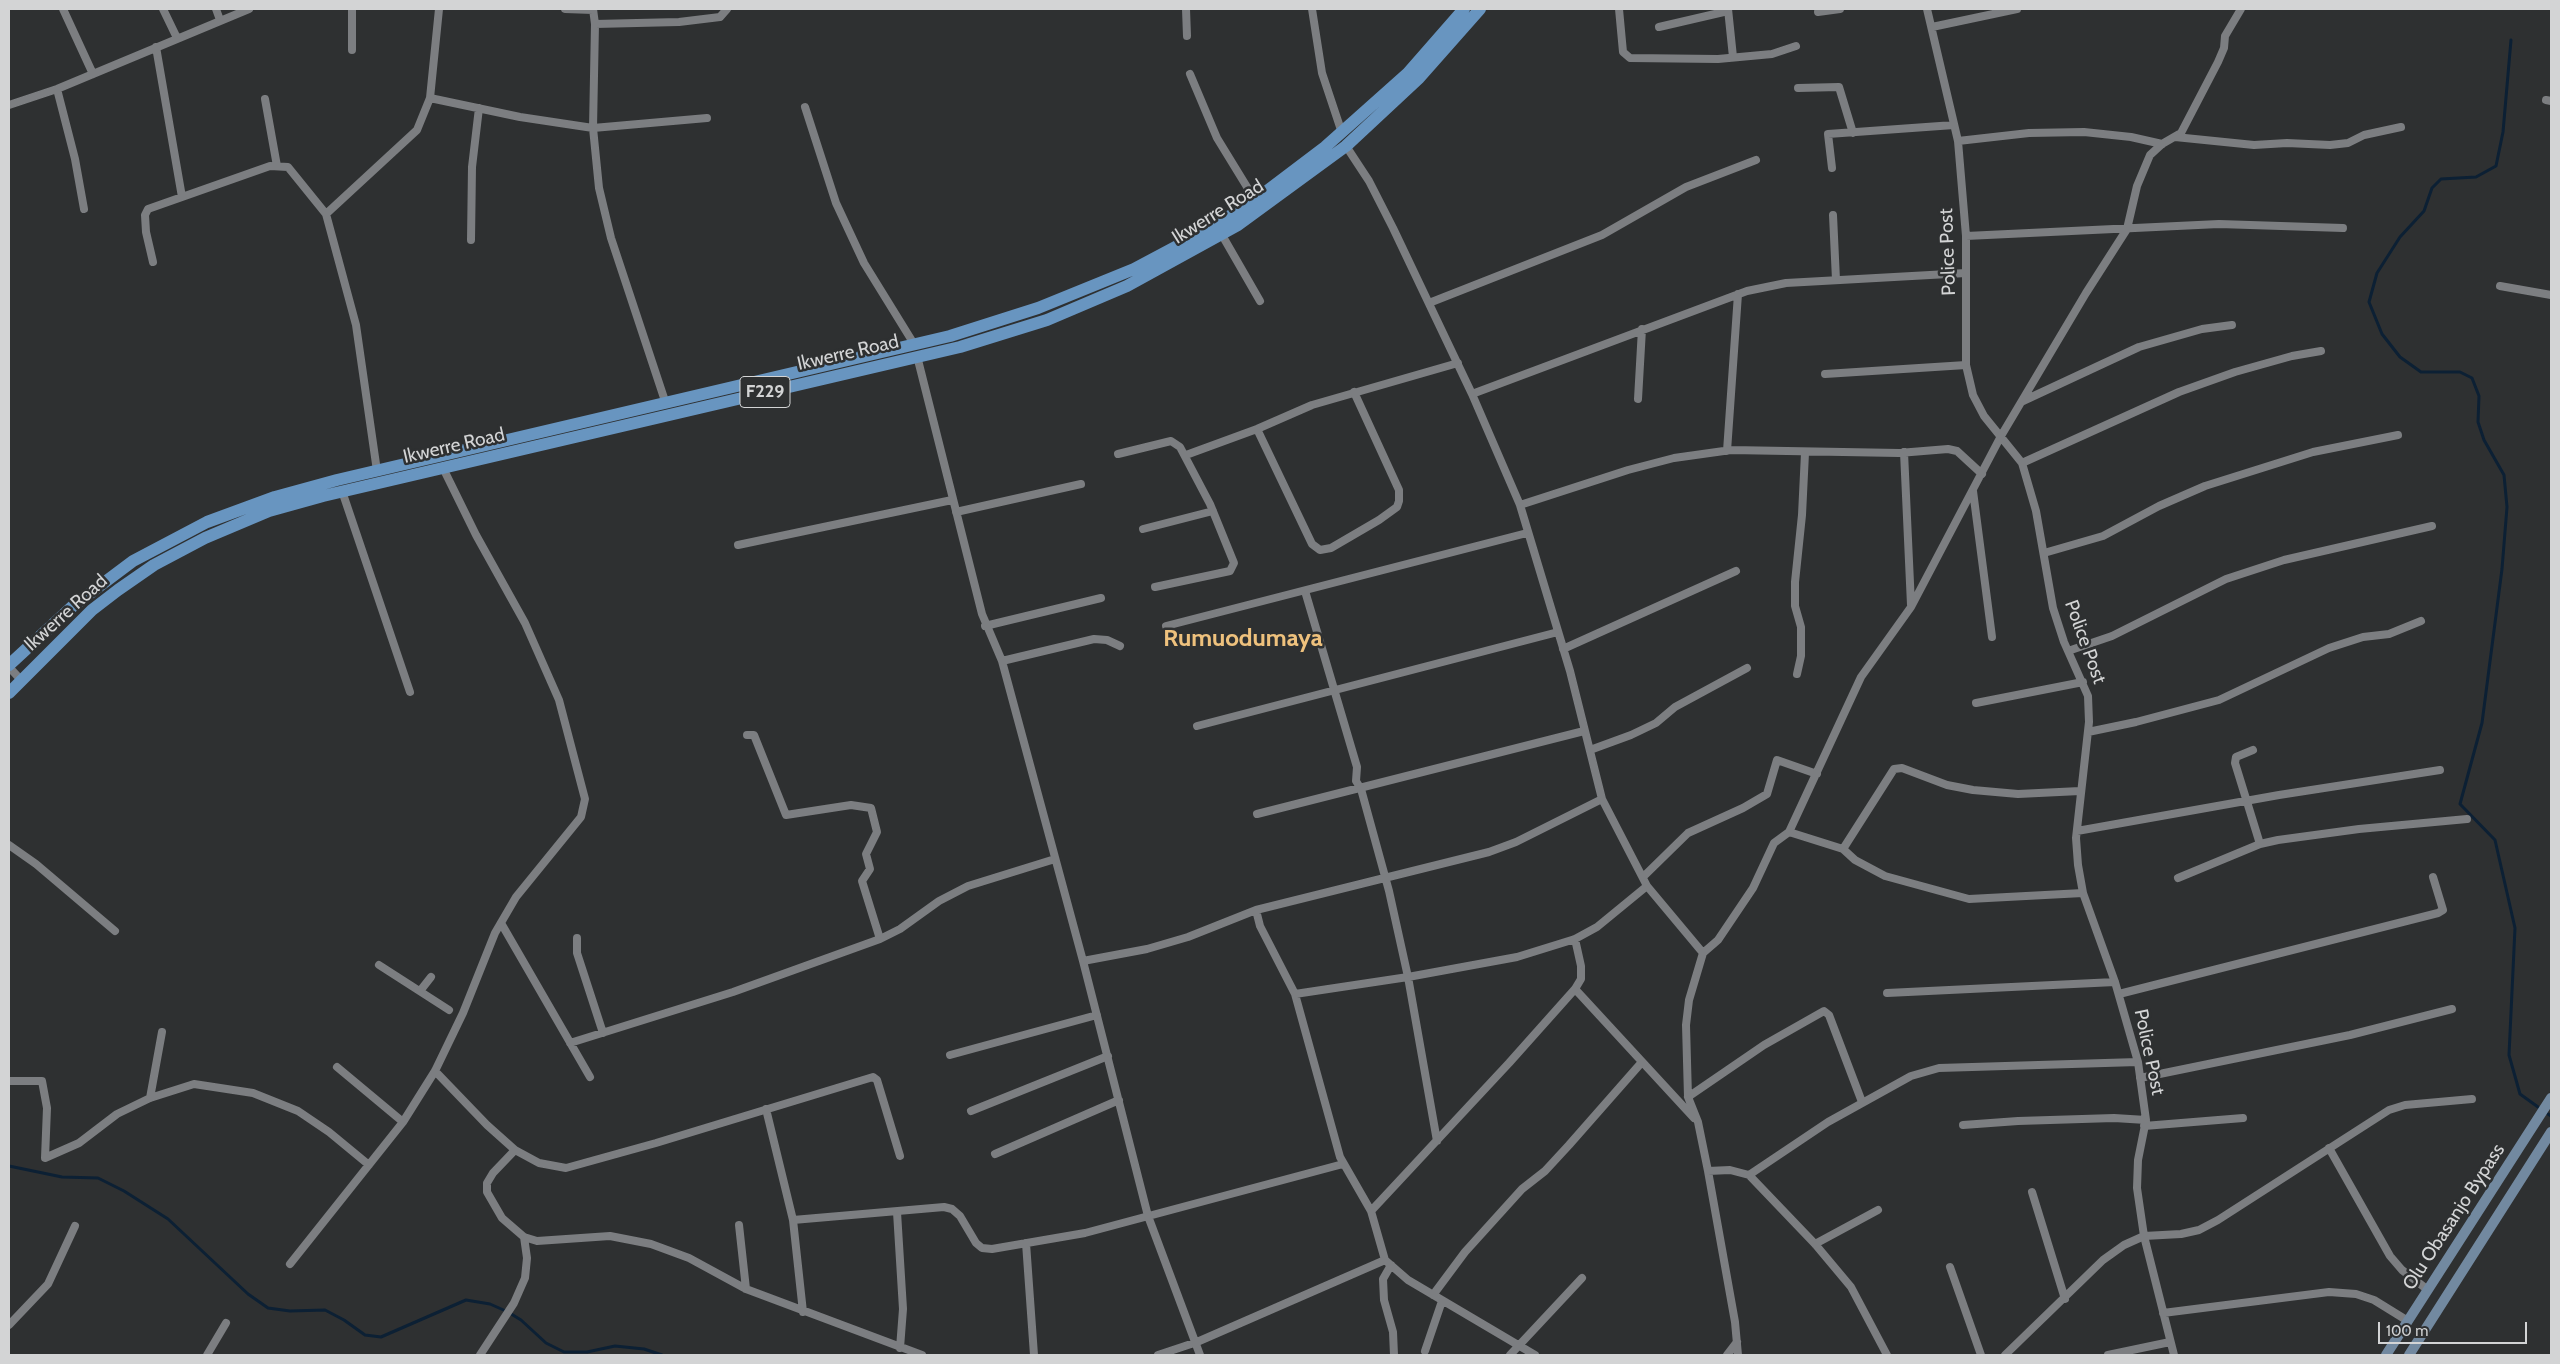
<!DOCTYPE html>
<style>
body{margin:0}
#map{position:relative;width:2560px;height:1364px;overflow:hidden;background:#2e3031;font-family:Cabin,sans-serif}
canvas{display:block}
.frame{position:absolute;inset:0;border:10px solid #d3d4d5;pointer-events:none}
.scale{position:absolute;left:2378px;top:1322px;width:149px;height:22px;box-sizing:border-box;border:2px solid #d3d4d5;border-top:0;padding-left:6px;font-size:15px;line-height:18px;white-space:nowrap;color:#d3d4d5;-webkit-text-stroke:4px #2e3031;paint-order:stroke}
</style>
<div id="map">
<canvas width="2560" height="1364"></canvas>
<div class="frame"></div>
<div class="scale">100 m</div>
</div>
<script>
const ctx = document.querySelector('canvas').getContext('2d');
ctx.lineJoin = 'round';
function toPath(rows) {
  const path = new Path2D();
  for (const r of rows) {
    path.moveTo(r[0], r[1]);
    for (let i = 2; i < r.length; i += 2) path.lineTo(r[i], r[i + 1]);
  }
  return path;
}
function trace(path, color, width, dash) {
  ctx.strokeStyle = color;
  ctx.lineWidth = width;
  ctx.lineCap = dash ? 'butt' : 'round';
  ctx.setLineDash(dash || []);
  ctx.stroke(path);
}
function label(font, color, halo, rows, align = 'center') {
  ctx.font = font + ' Cabin,sans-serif';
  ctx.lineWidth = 5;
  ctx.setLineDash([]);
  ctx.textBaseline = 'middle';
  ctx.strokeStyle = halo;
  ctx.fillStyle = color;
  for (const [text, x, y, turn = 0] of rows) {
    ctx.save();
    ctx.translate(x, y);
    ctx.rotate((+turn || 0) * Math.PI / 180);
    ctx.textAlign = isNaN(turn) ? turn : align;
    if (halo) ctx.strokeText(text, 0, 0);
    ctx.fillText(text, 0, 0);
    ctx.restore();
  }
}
trace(toPath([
 [2511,40,2503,132,2496,166,2476,177,2441,179,2432,188,2424,211,2400,237,2377,273,2369,302,2382,334,2400,357,2421,372,2460,372,2472,378,2479,396,2478,422,2484,440,2504,475,2507,507,2502,569,2482,723,2460,804,2495,840,2515,928,2509,1055,2520,1094,2538,1107],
 [2548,1114,2551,1116],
 [9,1166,62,1177,98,1178,124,1191,168,1219,248,1294,268,1308,290,1311,325,1310,344,1320,365,1335,381,1337,466,1300,490,1304,508,1312,521,1320,546,1343,564,1352,587,1352,615,1346,644,1349,662,1355]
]), '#0c2034', 3);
trace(toPath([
 [63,9,93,74],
 [163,9,177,38],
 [216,9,220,20],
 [565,9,593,10],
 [593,9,595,24,593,128,599,188,611,238,666,404],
 [1186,9,1187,36],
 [1312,9,1322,73,1342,133],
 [1619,9,1623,52,1630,58,1718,59,1772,54,1796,46],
 [1728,9,1733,57],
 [1927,9,1958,141,1966,236,1966,365,1973,395,1984,416,2022,463,2036,511,2053,608,2064,642,2088,696,2089,722,2076,838,2078,865,2083,893,2115,982,2138,1062,2146,1120,2138,1160,2137,1188,2144,1236,2174,1355],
 [1818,12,1840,9],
 [595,24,679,22,720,17,727,9],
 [1659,27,1728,11],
 [1932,27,2017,9],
 [156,47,182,197],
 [352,50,352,9],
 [1190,74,1217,138,1255,200],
 [1798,88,1839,87,1853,133],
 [57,89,75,159,84,209],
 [430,98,520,117,593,128,707,118],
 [265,99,277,166],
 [2546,100,2551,101],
 [9,105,57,89,249,9],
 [805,107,836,203,864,263,914,344],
 [2175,137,2254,145,2287,143,2330,145,2348,143,2364,135,2401,127],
 [1958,141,2029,133,2084,132,2131,137,2162,144],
 [1346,146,1369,181,1393,228,1472,394,1520,505,1570,671,1602,799,1647,886,1703,953],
 [1832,168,1828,134,1954,125],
 [1833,215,1836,280],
 [1222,235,1260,301],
 [1966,236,2219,224,2343,228],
 [471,240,472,167,479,108],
 [153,262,146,232,145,215,148,209,270,166,288,167,326,214],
 [2500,286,2551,295],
 [1429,303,1602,235,1686,187,1756,160],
 [917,356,982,614,1002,661,1083,961,1148,1216,1200,1355],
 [1825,374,1966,365],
 [1472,394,1747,291,1786,283,1966,273],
 [1638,399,1642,329],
 [2023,401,2139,347,2202,329,2232,325],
 [1257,429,1312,544,1320,550,1331,548,1379,520,1397,507,1399,501,1399,490,1354,392],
 [1727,451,1738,294],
 [1904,452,1911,605],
 [1118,454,1171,441,1180,447,1210,504,1234,563,1230,571,1155,587],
 [1186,455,1257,429,1312,405,1458,363],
 [2022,463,2179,392,2235,372,2292,356,2321,351],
 [377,471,356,325,326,214,417,130,430,98,439,9],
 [342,491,410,692],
 [1973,491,1992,637],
 [1520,505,1628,470,1674,458,1731,450,1899,453,1948,449,1957,451,1982,474],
 [956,512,1081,484],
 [1143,529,1213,511],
 [738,545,952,500],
 [2044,553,2103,536,2159,506,2205,486,2313,452,2398,435],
 [1305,591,1357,767,1356,781,1361,789,1389,891,1408,977,1437,1141],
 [985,626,1101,598],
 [1166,626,1527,533],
 [1563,649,1736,571],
 [2068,651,2112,636,2226,579,2284,560,2432,526],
 [1002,661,1094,639,1107,640,1120,646],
 [9,667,21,680],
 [1797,674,1801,656,1801,627,1795,606,1795,582,1802,515,1805,453],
 [1976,703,2083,682],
 [1197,726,1558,632],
 [2088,732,2136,722,2219,700,2329,648,2363,637,2389,634,2421,621],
 [747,735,754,735,786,815,851,805,871,808,877,832,866,854,870,869,862,881,880,939],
 [1590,750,1631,735,1656,723,1675,707,1747,668],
 [2253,750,2236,757,2235,763,2260,844],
 [1257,814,1584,731],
 [2077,831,2279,795,2440,770],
 [1789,832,1843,849,1855,860,1885,876,1969,899,2083,893],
 [9,845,36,864,115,931],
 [1843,849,1894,769,1902,768,1947,785,1973,790,2018,794,2080,791],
 [1643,877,1688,833,1743,808,1767,794,1777,760,1817,774],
 [2178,878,2260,844,2278,840,2359,829,2467,819],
 [1256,910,1260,926,1295,994,1340,1157,1371,1211,1385,1260,1408,1280,1535,1355],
 [501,923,590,1077],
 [577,938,577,953,603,1033],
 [1083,961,1147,949,1188,937,1256,910,1489,852,1516,842,1602,799],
 [379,965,449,1010],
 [1575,989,1694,1118],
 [420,991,431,977],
 [1887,993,2115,982],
 [1295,994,1408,977,1517,957,1575,939,1597,927,1647,886],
 [2119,994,2438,913,2443,910,2433,877],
 [570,1043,733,992,880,939,900,929,939,901,968,886,1055,859],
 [950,1055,1097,1015],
 [337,1067,403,1122],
 [435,1071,487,1125,515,1150,539,1163,566,1168,656,1143,873,1077,877,1080,900,1156],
 [2140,1078,2350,1035,2452,1009],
 [9,1081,42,1081,47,1108,45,1158,79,1143,117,1114,150,1098,194,1084,253,1093,298,1111,329,1132,369,1165],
 [1688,1097,1764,1045,1824,1011,1829,1015,1862,1102],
 [150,1098,162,1032],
 [766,1109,793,1220,803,1312],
 [971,1111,1108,1056],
 [1963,1125,2018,1121,2114,1118,2146,1120],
 [2144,1126,2243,1118],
 [2329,1148,2390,1256,2402,1270,2428,1290],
 [515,1150,493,1173,487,1183,487,1192,502,1218,524,1237,537,1241,610,1236,651,1244,689,1258,746,1289,922,1355],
 [995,1154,1119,1100],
 [1708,1171,1730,1170,1749,1175,1815,1244,1851,1287,1887,1355],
 [1749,1175,1828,1122,1911,1076,1939,1068,2138,1062],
 [2032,1192,2065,1299],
 [1371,1211,1509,1063,1575,989,1581,979,1581,966,1575,939],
 [897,1212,903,1309,900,1348],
 [793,1220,944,1207,952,1209,960,1216,976,1243,982,1248,992,1249,1085,1233,1343,1164],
 [739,1225,746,1289],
 [1026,1243,1034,1355],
 [1815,1244,1878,1210],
 [290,1264,403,1122,435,1071,463,1013,495,933,516,897,581,817,585,799,559,700,525,623,476,535,443,468],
 [1391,1265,1383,1279,1384,1300,1393,1332,1394,1355],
 [1950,1267,1981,1355],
 [1433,1295,1465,1252,1522,1189,1545,1171,1569,1145,1642,1062],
 [2163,1313,2329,1292,2356,1294,2374,1300,2408,1321],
 [9,1325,48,1284,75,1226],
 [1425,1351,1442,1301],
 [207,1355,226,1323],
 [480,1355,514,1303,525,1278,527,1258,524,1237],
 [1158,1355,1197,1342,1385,1260],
 [1510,1355,1582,1278],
 [1727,1355,1737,1342],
 [1738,1355,1735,1322,1708,1171,1698,1122,1688,1097,1686,1025,1689,1000,1703,953,1718,940,1753,888,1774,843,1789,832,1861,677,1911,607,2001,436,2086,293,2127,229,2137,186,2150,155,2162,144,2181,133,2218,62,2224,48,2225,36,2241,9],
 [2005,1355,2103,1260,2124,1245,2144,1236,2181,1234,2199,1230,2218,1220,2389,1110,2405,1105,2472,1099],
 [2108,1355,2170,1342]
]), '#7c7e81', 8);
trace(toPath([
 [2386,1355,2551,1098],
 [2409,1355,2551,1132]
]), '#7289a0', 10);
trace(toPath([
 [9,665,73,606,133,561,207,522,275,497,337,480,950,336,1038,308,1134,269,1211,228,1255,200,1325,147,1408,73,1464,9],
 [9,693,92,610,118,590,154,565,205,538,269,511,323,496,960,347,1047,320,1127,286,1238,225,1346,146,1419,78,1480,9]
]), '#6895c0', 12);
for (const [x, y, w] of [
 [765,392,50]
]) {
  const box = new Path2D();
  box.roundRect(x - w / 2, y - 15.5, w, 31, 4);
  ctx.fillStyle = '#2e3031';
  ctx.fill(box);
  trace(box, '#d3d4d5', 1);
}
label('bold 18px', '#d3d4d5', null, [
 ["F229",765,392]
]);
label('19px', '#d3d4d5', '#2e3031', [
 ["Ikwerre Road",1218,212,-32],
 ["Police Post",1948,252,-92],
 ["Ikwerre Road",848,353,-13],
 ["Ikwerre Road",454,446,-13],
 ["Ikwerre Road",66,613,-42],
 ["Police Post",2085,642,70],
 ["Police Post",2149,1052,78],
 ["Olu Obasanjo Bypass",2454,1217,-57]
]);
label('bold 24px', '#eec17d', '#2e3031', [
 ["Rumuodumaya",1243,639]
]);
</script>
